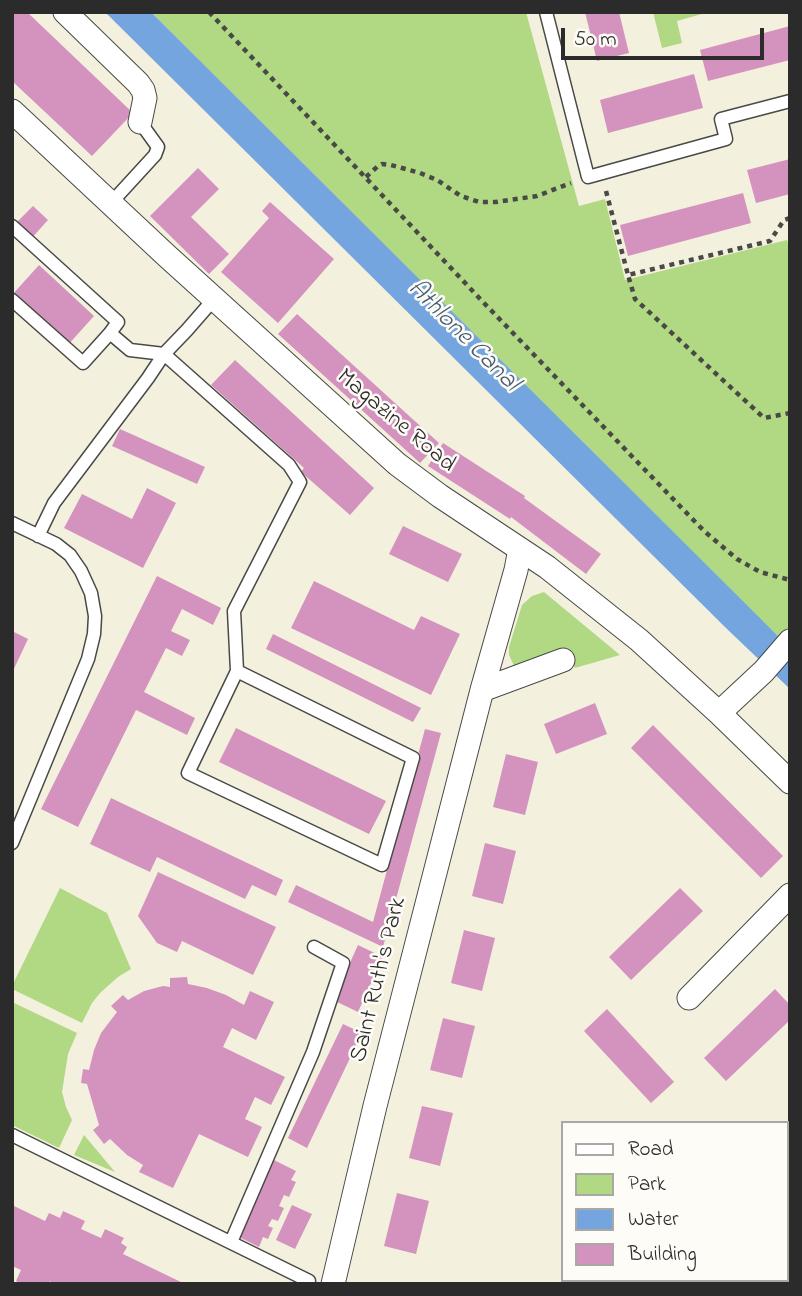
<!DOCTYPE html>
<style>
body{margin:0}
#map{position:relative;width:802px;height:1296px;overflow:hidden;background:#f4f0de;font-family:"Indie Flower",sans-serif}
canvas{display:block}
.frame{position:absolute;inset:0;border:14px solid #2b2b2b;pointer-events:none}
.legend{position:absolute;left:561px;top:1121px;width:228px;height:161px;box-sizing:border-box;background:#fdfcf7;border:2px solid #a9a8a5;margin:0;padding:9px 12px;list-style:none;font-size:21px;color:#2b2b2b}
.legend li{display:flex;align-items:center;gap:14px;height:35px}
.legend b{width:35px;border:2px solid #a9a8a5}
.scale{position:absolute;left:561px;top:28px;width:203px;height:32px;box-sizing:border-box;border:4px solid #2b2b2b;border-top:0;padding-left:9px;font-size:21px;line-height:24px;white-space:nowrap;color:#2b2b2b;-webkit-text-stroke:5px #fdfcf7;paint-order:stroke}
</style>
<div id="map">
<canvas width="802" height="1296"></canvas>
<div class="frame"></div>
<ul class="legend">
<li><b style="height:9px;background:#fff"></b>Road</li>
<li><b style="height:19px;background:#b1d883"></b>Park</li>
<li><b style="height:19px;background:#74a5df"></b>Water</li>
<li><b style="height:19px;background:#d393be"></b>Building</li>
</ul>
<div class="scale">50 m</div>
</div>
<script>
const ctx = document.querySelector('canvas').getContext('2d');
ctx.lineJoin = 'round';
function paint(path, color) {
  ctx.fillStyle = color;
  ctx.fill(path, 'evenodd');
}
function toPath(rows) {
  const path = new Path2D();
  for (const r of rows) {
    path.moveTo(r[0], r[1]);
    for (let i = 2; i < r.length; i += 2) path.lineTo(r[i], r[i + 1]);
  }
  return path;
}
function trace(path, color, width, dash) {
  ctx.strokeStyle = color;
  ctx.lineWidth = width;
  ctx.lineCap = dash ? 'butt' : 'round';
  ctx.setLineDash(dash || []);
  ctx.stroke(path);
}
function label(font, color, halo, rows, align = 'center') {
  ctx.font = font + ' "Indie Flower",sans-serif';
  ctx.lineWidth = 5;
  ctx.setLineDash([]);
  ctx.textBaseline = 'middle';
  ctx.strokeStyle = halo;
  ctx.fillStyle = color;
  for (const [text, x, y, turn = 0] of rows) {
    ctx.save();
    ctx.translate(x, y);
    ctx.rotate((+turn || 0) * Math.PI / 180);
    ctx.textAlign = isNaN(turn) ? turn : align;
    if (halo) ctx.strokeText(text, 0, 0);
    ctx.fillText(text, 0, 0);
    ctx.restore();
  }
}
paint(toPath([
 [151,12,526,12,579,206,605,199,625,280,787,240,790,249,790,627,779,637,753,612],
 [653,12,709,12,677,21,682,43,662,48],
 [544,592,620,655,575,668,567,650,515,668,509,655,509,647,522,605,532,596],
 [60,888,107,913,131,969,118,977,100,993,92,1003,82,1023,12,989,12,986],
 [12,1002,77,1033,68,1054,62,1092,66,1107,72,1120,59,1148,12,1125],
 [84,1135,115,1172,74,1155]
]), '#b1d883');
paint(toPath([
 [105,12,151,12,790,648,790,689,728,630]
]), '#74a5df');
paint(toPath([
 [12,12,27,12,133,113,92,156,12,81],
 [585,12,619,12,629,53,597,61],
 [790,26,790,60,708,81,700,50],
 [694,74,703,108,608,133,600,100],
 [790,159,790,194,756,203,747,170],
 [198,168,219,189,191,217,229,254,209,274,150,216],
 [743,193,751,223,628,256,620,225],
 [270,202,334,259,278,323,221,272,269,218,262,211],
 [33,206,48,220,30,240,14,225],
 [39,265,94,316,67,346,12,295],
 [297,314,439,443,420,463,278,334],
 [235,360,374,488,350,515,301,472,304,468,211,385],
 [120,429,205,467,197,484,112,446],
 [443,443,525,496,524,498,601,554,586,574,511,517,510,519,428,466],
 [147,488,176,503,143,568,64,528,82,494,132,519],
 [403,526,462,554,448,582,389,554],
 [157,576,221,608,213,625,182,609,171,631,190,640,182,656,166,648,144,692,195,718,187,735,136,710,78,827,41,809],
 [314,581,414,630,421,616,460,634,431,695,291,628],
 [12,631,28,639,12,673],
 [273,634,421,708,413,722,266,649],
 [595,703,607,734,556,754,544,724],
 [653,725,783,856,761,878,631,748],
 [236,728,386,801,369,834,219,762],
 [425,729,441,733,383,947,288,902,296,885,373,922],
 [506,754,538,762,525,815,493,807],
 [111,798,283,880,276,896,252,885,245,899,157,857,150,872,90,844],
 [485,843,516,851,503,904,472,896],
 [158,872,276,927,253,975,182,941,177,952,157,943,138,916],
 [680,888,703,911,631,980,609,957],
 [464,930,495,938,482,991,451,983],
 [358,945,383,957,358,1012,333,1000],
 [187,977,188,984,207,988,226,995,244,1005,250,991,274,1002,256,1040,232,1028,223,1047,285,1077,271,1105,255,1097,245,1119,262,1127,248,1157,199,1134,173,1188,139,1172,143,1165,127,1155,110,1139,104,1144,93,1130,99,1125,87,1084,81,1083,83,1069,89,1070,94,1050,101,1033,117,1012,111,1006,123,995,128,1000,144,991,163,986,170,987,170,978],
 [775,989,790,1005,790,1020,726,1081,704,1058],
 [607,1009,674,1082,651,1103,584,1031],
 [443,1018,475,1026,462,1078,430,1070],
 [343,1024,362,1033,307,1148,288,1138],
 [422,1106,453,1113,440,1166,409,1158],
 [272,1159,296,1171,291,1180,296,1182,289,1197,284,1195,279,1206,284,1208,278,1221,272,1219,268,1226,273,1228,268,1239,263,1237,259,1247,235,1235],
 [397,1193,429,1201,416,1254,384,1246],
 [12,1205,45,1221,49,1213,60,1218,63,1211,85,1221,81,1229,101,1238,105,1229,124,1238,121,1243,127,1247,123,1254,185,1284,54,1284,50,1281,49,1284,22,1284,16,1281,21,1270,12,1266],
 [292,1205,312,1214,295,1249,276,1240]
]), '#d393be');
const service = toPath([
 [546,12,588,177,726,139,721,119,790,101],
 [111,203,155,155,158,147,140,122],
 [12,226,118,322,110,333,130,350,164,354,289,465,300,482,234,611,237,671,188,773,382,865,413,758,237,671],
 [12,300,83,363,110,333],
 [12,523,56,544,70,555,81,571,91,593,95,616,94,634,88,659,12,843],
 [38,536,54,503,148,378,164,354,187,330,214,299],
 [12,1135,309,1281],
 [231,1242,313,1052,343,963,314,947]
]);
const minor = toPath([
 [65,12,138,83,143,90,145,98,140,122],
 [12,111,167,256,397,464,440,496,547,567,639,640,719,713,790,782],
 [482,690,563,660],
 [719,713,764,671,790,641],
 [689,998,790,895],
 [333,1284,375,1106,482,690,516,570,520,549]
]);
trace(service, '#494946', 15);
trace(minor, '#494946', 25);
trace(toPath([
 [209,12,484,303,704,531,737,559,760,572,790,580],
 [366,177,378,166,382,164,391,165,420,173,437,180,461,196,479,202,496,202,537,196,571,183],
 [606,191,628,275],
 [790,218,784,220,770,241,628,275,635,299,764,418,790,413]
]), '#494946', 4.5, [5, 5]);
trace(service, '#fff', 12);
trace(minor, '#fff', 23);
trace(toPath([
 [786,1234,790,1232],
 [786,1256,790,1253],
 [728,1284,733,1280],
 [753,1284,758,1280]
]), '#2b2b2b', 5, [10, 5]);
label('24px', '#2b2b2b', '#fdfcf7', [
 ["Magazine Road",395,422,40],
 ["Saint Ruth's Park",380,980,-76]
]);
label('italic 26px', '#485c73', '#fdfcf7', [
 ["Athlone Canal",462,337,45]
]);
</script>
